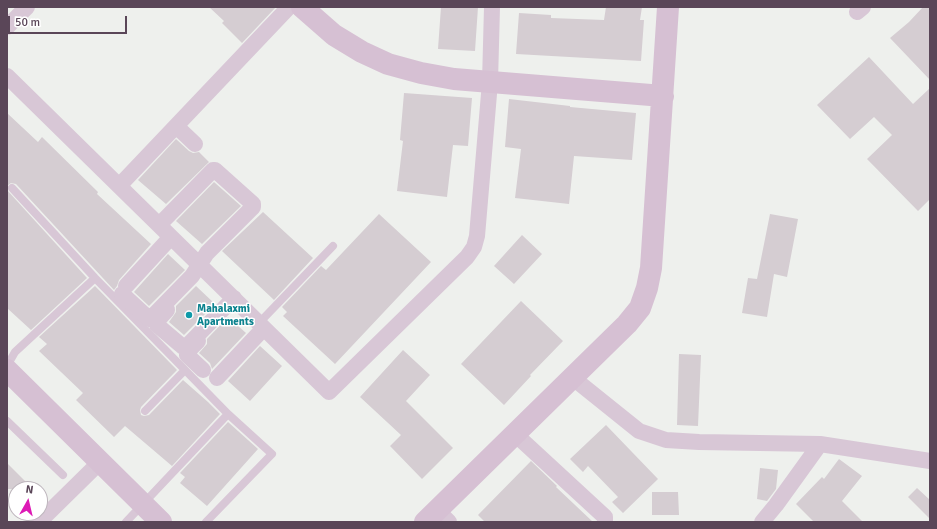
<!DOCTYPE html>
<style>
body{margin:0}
#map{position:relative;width:937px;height:529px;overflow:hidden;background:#eef0ed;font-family:Signika,sans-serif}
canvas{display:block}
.frame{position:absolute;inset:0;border:8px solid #5a4658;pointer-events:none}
.north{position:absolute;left:8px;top:481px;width:40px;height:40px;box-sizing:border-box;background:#fff;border:1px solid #bdb5bc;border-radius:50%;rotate:8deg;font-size:11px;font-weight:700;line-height:16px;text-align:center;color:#5a4658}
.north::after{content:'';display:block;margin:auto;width:14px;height:18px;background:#dd1ab5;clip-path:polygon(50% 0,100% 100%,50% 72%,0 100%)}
.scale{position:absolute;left:8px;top:16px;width:119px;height:18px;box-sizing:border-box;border:2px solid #5a4658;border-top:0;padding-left:5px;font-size:12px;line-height:14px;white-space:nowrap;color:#5a4658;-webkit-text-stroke:3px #fff;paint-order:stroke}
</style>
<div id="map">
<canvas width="937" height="529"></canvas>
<div class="frame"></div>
<div class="north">N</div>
<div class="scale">50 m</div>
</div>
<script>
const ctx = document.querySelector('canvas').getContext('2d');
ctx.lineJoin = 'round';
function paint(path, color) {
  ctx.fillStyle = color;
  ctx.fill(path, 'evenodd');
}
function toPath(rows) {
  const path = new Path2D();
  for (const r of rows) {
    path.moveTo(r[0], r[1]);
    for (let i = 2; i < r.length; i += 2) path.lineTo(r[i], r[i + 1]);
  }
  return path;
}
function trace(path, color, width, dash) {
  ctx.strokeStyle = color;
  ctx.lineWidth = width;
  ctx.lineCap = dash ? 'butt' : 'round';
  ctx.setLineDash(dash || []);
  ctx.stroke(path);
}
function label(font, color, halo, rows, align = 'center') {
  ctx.font = font + ' Signika,sans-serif';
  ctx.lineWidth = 3;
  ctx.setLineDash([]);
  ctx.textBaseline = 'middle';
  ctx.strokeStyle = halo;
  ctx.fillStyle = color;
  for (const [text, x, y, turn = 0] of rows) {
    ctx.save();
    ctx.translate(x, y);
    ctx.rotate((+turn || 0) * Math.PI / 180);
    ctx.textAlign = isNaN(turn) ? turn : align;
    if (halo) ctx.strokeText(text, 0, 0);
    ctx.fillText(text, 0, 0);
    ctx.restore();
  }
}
paint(toPath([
 [209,7,276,7,242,43,222,23,224,21],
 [441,7,478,7,475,51,438,49],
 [606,7,642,7,640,20,644,20,641,61,516,54,519,13,551,15,551,18,604,20],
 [923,7,930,7,930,80,890,38,909,22],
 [869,57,913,104,930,88,930,199,918,211,867,159,892,135,874,117,850,139,817,105],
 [404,93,472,98,468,146,453,145,447,197,397,191,403,141,400,140],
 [509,99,570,106,570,107,636,113,632,160,574,156,569,204,515,198,521,149,505,147],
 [7,113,38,142,42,137,98,192,97,194,151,244,119,280,117,286,114,290,16,184,11,183,7,186],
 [176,139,189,151,193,153,199,152,209,162,166,204,138,180],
 [214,182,241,206,202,244,176,221],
 [7,190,87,278,31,330,7,308],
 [263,212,313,258,274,300,222,251],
 [379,214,431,262,335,364,283,316,287,312,282,307,321,266,326,270],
 [770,214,798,219,787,277,774,274,767,317,742,313,748,278,757,279],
 [522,235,542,254,514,284,494,266],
 [168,254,185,270,149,306,134,292],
 [95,286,177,370,141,407,140,410,141,415,144,416,149,415,183,380,208,402,220,414,172,466,125,426,114,437,76,400,83,393,39,351,47,344,39,337],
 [196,286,215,304,184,335,169,322,176,312,176,306],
 [521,301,563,341,530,375,531,376,504,405,461,364],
 [228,317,246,333,212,369,210,363,199,353,207,344,207,339],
 [260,346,282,366,250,401,228,381],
 [403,350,430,375,406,401,453,448,422,479,390,446,401,435,360,397],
 [679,354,701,355,698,426,677,425],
 [228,422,258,449,207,506,180,483,185,477,180,473],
 [606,425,658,479,623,513,612,502,618,497,588,466,583,472,570,459],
 [839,459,862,476,842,501,863,522,814,522,796,504,822,477,824,479],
 [531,461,557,486,556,487,593,522,485,522,478,515],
 [7,463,33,489,7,489],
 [760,468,778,470,776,489,767,501,757,499],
 [917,488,930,500,930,519,908,497],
 [652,492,678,492,679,515,652,515]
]), '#d5cdd2');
trace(toPath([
 [12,188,95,278,228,414,272,454,206,522],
 [259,323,333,246],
 [7,366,15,352,95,278],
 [145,411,185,370],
 [7,421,63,475],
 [126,522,228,414]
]), '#d8c7d6', 8);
trace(toPath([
 [857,12,863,7],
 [7,27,27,7],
 [7,76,329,392,467,257,474,247,477,236,490,82,492,7],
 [176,126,195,144],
 [119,186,289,7],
 [126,286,171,237],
 [122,294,148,318,150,319,192,276,207,253,253,207,253,204,215,170,213,170,159,225],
 [167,310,156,322,157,325,183,347,186,347,234,298],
 [198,341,188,351,187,355,203,370],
 [217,378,264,328],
 [573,378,639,431,666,440,699,442,820,444,930,461],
 [515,434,605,517,605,522],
 [437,510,449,522],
 [39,522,100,462],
 [762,522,776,505,820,444]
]), '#d8c7d6', 16);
trace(toPath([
 [302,7,334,35,362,52,388,64,421,73,454,79,663,96],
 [7,370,161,522],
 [425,522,627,324,640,308,647,288,651,268,668,7]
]), '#d6c0d3', 22);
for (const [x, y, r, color] of [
 [189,315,4,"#0f9aa8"]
]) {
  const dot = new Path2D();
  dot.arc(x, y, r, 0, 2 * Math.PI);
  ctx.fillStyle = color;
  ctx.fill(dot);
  trace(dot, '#fff', 1.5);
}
label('bold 11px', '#0d838f', '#fff', [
 ["Mahalaxmi",197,309],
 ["Apartments",197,322]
], 'left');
</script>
